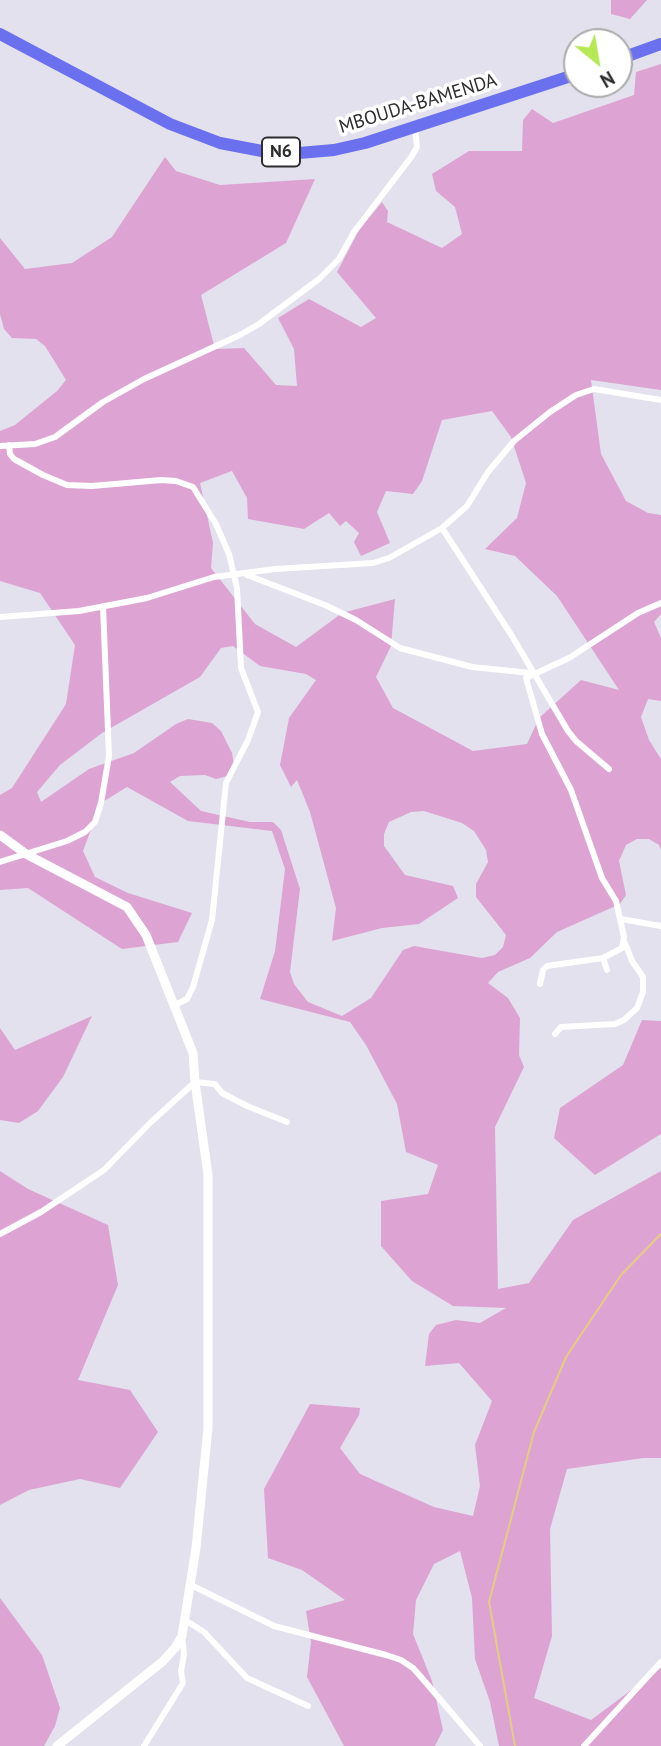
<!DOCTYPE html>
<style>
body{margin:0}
#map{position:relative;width:661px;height:1746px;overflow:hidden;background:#e2e1ed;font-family:"PT Sans",sans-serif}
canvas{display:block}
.north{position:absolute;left:563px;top:28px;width:70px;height:70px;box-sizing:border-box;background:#fff;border:2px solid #ababab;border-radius:50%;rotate:150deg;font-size:19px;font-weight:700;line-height:28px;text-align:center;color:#2d2d2d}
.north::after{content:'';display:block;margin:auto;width:24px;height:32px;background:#b6e853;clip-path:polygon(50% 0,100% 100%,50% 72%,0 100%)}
</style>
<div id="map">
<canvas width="661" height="1746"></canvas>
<div class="north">N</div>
</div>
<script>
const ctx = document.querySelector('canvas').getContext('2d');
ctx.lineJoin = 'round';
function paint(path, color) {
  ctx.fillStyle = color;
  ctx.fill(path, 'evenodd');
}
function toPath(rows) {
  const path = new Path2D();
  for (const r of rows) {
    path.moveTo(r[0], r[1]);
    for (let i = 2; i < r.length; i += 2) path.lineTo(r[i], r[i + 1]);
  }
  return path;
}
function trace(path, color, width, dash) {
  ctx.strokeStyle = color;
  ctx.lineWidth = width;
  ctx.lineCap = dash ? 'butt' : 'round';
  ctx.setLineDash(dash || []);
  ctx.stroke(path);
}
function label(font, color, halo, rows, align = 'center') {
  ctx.font = font + ' "PT Sans",sans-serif';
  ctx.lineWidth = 7;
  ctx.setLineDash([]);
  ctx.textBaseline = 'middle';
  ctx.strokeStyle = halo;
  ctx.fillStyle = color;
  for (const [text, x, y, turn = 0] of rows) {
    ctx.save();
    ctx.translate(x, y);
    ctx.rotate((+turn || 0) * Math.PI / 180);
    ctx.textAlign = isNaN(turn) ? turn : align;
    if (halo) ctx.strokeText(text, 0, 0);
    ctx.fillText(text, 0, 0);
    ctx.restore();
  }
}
paint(toPath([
 [611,0,647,0,630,19,611,14],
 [661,64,661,390,591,380,601,454,626,501,648,513,661,515,661,614,654,622,661,638,661,701,648,699,641,717,649,740,661,759,661,850,659,845,649,839,637,839,626,845,619,861,626,895,620,904,557,932,530,958,498,972,488,983,508,998,520,1018,519,1055,524,1067,495,1127,498,1289,529,1283,573,1220,661,1171,661,1458,643,1458,567,1469,550,1529,552,1636,534,1698,591,1720,661,1668,661,1746,499,1746,490,1702,475,1659,472,1598,460,1551,434,1564,416,1600,413,1634,432,1681,443,1730,435,1746,344,1746,307,1677,311,1642,306,1611,345,1600,302,1570,268,1558,264,1489,310,1404,360,1408,359,1415,340,1448,360,1474,434,1507,473,1516,480,1486,475,1445,492,1401,459,1363,425,1366,429,1334,436,1325,456,1320,480,1323,506,1308,453,1306,412,1281,381,1246,381,1201,428,1194,438,1165,406,1152,397,1104,366,1045,350,1022,260,999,275,951,285,869,272,831,188,821,127,787,101,803,83,851,95,877,128,893,192,913,178,942,122,949,28,888,0,890,0,795,12,788,66,704,75,645,40,593,0,581,0,431,15,425,57,391,66,380,45,346,36,339,12,338,4,329,0,314,0,238,25,269,72,263,112,237,165,157,176,171,220,185,315,179,286,243,201,295,215,349,244,348,276,385,297,386,294,349,278,318,309,299,361,327,376,318,337,272,359,230,382,202,388,211,387,222,442,248,462,234,455,207,436,191,432,174,469,151,522,151,523,120,532,109,553,123,634,95,636,72],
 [492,411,511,437,526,483,517,518,485,549,515,556,557,596,619,690,581,680,539,718,527,744,473,751,393,708,376,677,391,646,395,599,342,613,296,647,255,624,211,568,213,543,200,483,232,471,247,498,248,519,304,529,329,513,340,526,346,521,359,533,354,542,361,556,390,543,377,512,386,491,413,494,422,481,442,420],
 [233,646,260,666,306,674,316,680,289,718,280,765,291,787,297,780,310,812,336,908,332,941,382,928,419,924,458,898,453,886,405,875,384,846,384,834,389,822,411,812,424,811,462,823,474,831,486,850,488,862,476,884,476,897,506,935,503,947,495,955,482,958,414,946,403,950,371,998,342,1016,308,1002,294,984,290,972,300,889,281,830,273,822,250,822,201,811,170,782,180,776,205,775,216,779,228,776,234,765,232,753,221,731,212,723,188,719,176,724,134,753,89,769,41,802,37,792,60,765,102,733,200,677,221,648],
 [92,1016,63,1077,38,1111,19,1123,0,1120,0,1028,15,1050],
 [642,1020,661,1021,661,1134,595,1175,554,1138,560,1108,623,1065],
 [0,1171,28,1189,108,1225,118,1285,78,1380,130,1390,158,1432,120,1488,80,1479,29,1490,0,1505],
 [0,1598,42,1655,60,1708,55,1726,44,1746,0,1746]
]), '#dda4d3');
trace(toPath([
 [515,1746,489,1602,534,1432,566,1357,621,1275,661,1234]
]), '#e3ce80', 2);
trace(toPath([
 [9,445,10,454,14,459,43,475,67,485,92,486,161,480,176,481,193,487,216,524,229,554,237,588,241,668,258,712,248,740,226,783,212,920,193,987,187,999,175,1005],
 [0,446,35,444,55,437,103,402,144,379,240,335,259,324,319,279,339,259,354,232,412,156,417,147,415,128],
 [442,528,512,636,568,731,576,741,609,769],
 [247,575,325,605,356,620,400,648,472,667,531,673],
 [0,617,79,611,147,598,214,577,275,569,373,563,389,558,442,528,467,506,488,472,514,441,550,412,576,395,594,389,661,400],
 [0,862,67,841,85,832,95,822,101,803,109,756,103,606],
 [621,919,661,926],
 [603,958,607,970],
 [540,984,543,970,547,966,603,958,622,948,624,937,616,901,602,878,571,790,542,734,526,678,569,658,638,613,661,603],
 [555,1034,561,1027,615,1024,624,1020,637,1008,643,992,643,977,632,961,625,943],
 [0,1234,41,1212,104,1170,150,1123,195,1082,215,1084,222,1093,247,1106,287,1122],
 [189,1584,274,1626,386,1655,401,1660,413,1668,421,1677,480,1746],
 [185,1620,204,1632,247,1678,308,1706],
 [144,1746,183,1683,181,1671,184,1654,182,1637],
 [584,1746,661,1662]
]), '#fff', 6);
trace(toPath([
 [0,835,26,854,127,907,146,935,193,1053,195,1082,208,1175,208,1428,196,1548,182,1636,175,1648,162,1662,57,1746]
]), '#fff', 9);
trace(toPath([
 [0,34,170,124,220,143,262,151,299,153,334,150,365,143,577,74],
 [619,59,661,44]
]), '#6b71ee', 12);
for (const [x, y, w] of [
 [281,152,38]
]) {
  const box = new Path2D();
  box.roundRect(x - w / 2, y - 14.5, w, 29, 5);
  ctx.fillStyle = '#fff';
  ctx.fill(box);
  trace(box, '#2d2d2d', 2);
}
label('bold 18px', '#2d2d2d', null, [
 ["N6",281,152]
]);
label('19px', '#2d2d2d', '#fff', [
 ["MBOUDA-BAMENDA",418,104,-17]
]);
</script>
